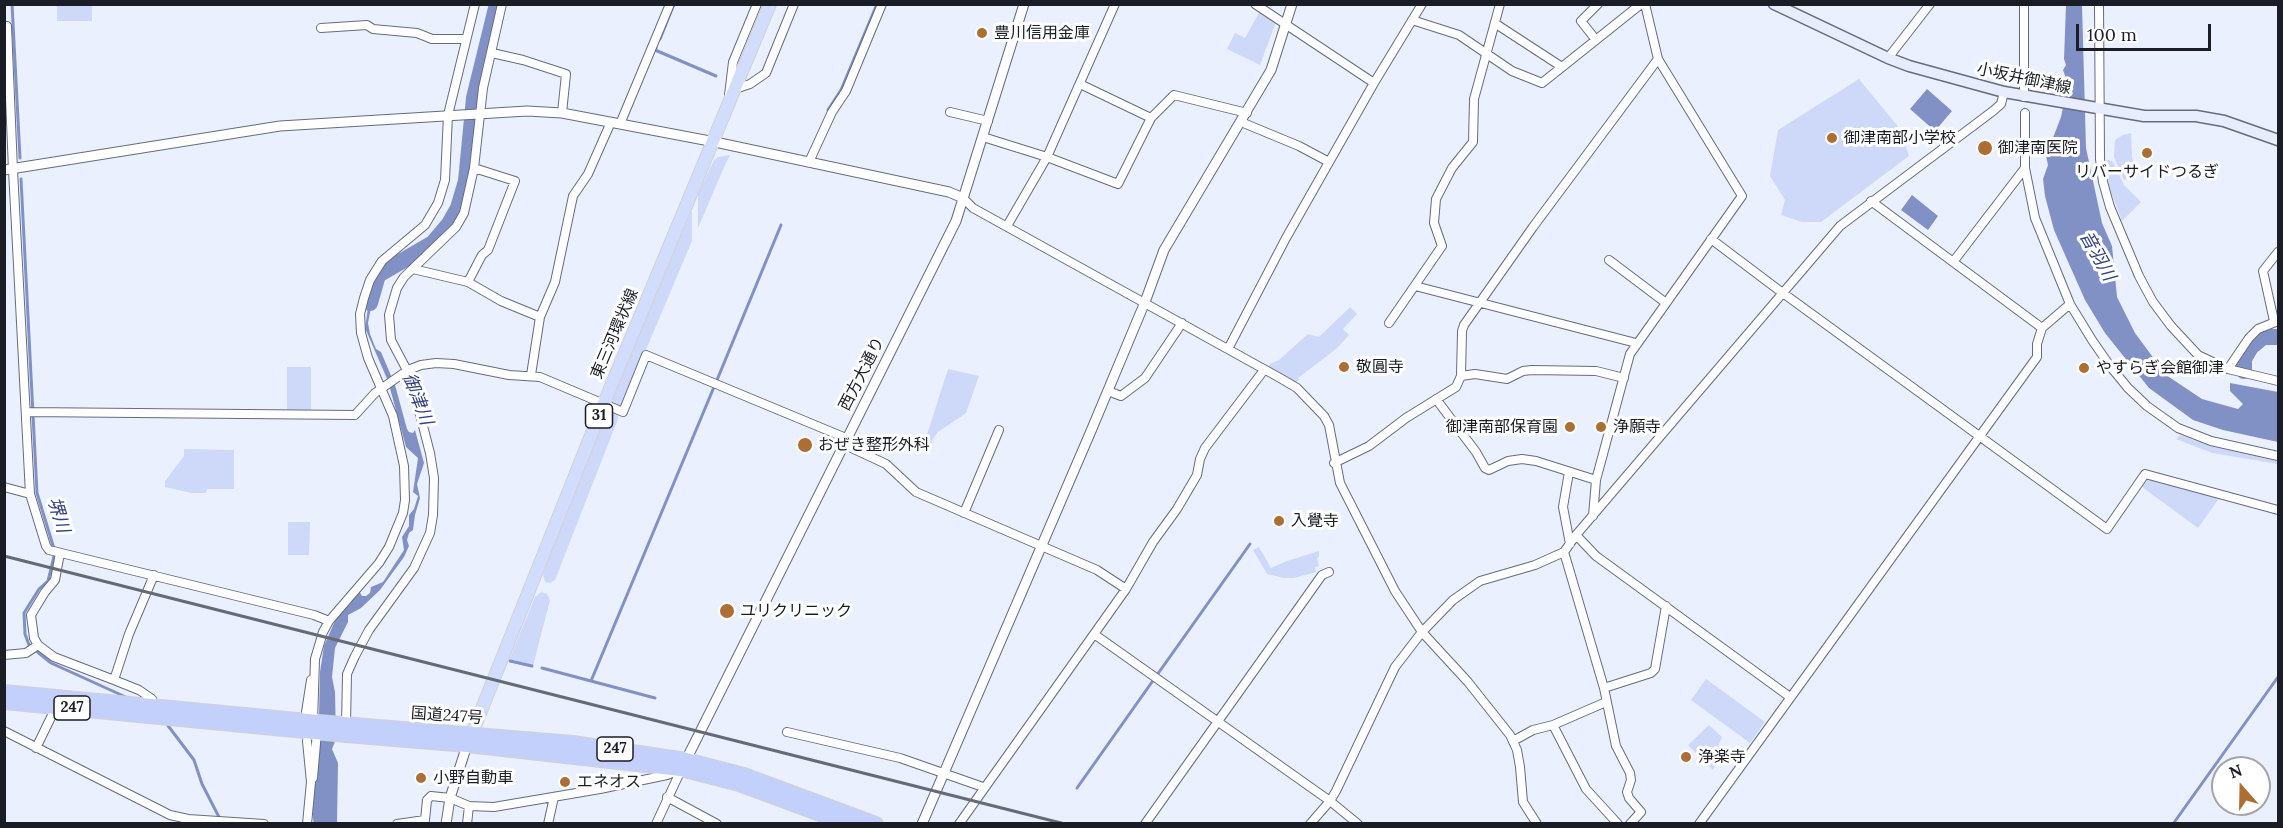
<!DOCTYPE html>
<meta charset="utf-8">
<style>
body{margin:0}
#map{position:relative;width:2283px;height:828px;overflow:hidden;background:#ebf0fe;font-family:Lora,serif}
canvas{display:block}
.frame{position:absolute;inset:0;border:6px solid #1a1d25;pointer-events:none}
.north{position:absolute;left:2211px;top:756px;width:60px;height:60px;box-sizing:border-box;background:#fff;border:2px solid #a3a5a8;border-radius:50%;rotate:340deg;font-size:16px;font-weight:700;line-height:24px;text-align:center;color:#1a1d25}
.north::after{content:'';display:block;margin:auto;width:21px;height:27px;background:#ac6e33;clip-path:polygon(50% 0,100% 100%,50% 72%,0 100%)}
.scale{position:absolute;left:2076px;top:24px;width:135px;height:27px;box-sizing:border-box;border:3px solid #1a1d25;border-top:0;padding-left:8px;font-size:18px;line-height:21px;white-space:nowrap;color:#1a1d25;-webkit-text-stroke:4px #fff;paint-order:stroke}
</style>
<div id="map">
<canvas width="2283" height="828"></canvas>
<div class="frame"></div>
<div class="north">N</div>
<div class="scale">100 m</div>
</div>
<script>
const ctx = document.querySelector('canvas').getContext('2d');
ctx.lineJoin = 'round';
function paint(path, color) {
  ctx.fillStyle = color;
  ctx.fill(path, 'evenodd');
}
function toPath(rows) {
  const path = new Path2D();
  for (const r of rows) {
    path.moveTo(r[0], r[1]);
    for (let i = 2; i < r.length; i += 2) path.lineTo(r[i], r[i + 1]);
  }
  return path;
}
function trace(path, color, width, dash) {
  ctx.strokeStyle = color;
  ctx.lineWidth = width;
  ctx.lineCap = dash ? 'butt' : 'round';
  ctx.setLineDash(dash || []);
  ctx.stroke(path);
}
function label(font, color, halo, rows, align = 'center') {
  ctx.font = font + ' Lora,"Noto Sans JP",serif';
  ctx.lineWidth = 6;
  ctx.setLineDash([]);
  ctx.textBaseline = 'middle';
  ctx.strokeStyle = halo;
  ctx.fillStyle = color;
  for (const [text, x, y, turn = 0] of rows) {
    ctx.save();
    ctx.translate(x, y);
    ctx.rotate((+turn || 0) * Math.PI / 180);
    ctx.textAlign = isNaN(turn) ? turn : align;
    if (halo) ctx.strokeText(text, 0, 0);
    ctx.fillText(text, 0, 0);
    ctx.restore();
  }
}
paint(toPath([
 [57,5,92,5,92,21,57,21],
 [1260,11,1276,22,1260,65,1227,49,1235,33,1245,38],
 [1859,79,1900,129,1909,156,1821,222,1802,222,1781,215,1785,200,1770,176,1778,130],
 [2131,133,2132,157,2137,175,2124,180,2114,157,2115,140,2123,135],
 [730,155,725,165,698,228,698,194,714,160,718,157],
 [2109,160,2113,162,2124,185,2141,202,2122,221,2107,181,2105,161],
 [692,210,692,241,623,404,619,407,611,403,610,399],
 [1350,307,1357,314,1343,329,1349,335,1336,349,1298,378,1299,380,1295,383,1268,367,1270,364,1279,360,1308,334,1319,337],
 [287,367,311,367,311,411,287,411],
 [948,369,979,376,966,413,938,432,932,440,931,447,922,450],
 [610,411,618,415,618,419,555,580,550,583,545,582,543,575,578,477,605,413],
 [2180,435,2210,446,2278,461,2278,464,2212,453,2176,439],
 [184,449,234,450,234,489,207,489,206,493,191,493,165,487,165,481,184,456],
 [2148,479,2220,497,2198,528,2142,487],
 [288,522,310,522,309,555,288,555],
 [1259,547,1271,568,1287,561,1319,551,1319,557,1317,558,1319,566,1315,567,1316,572,1294,578,1284,578,1267,574,1253,550],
 [541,592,547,594,550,600,533,666,509,660,535,597],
 [1706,679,1765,722,1750,743,1691,700],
 [1709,725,1722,737,1717,749,1722,754,1713,770,1688,745]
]), '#ced8f9');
paint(toPath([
 [2066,5,2082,5,2086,148,2102,223,2112,246,2117,297,2135,333,2166,375,2202,399,2238,409,2243,404,2230,391,2230,383,2278,392,2278,442,2223,430,2193,420,2149,388,2105,333,2085,300,2054,230,2045,196,2043,179,2048,165,2046,156,2061,117,2068,84,2063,70,2066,65,2064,59],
 [1927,89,1952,111,1935,131,1910,109],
 [1912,195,1938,216,1928,230,1901,210],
 [377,276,368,323,370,334,376,349,381,352,395,385,407,429,409,432,413,433,415,430,424,463,417,484,420,498,415,515,413,530,409,533,407,540,409,546,404,557,380,590,361,608,348,615,348,622,335,648,332,677,335,692,336,739,332,749,338,763,337,823,314,824,312,812,318,760,320,672,324,646,334,623,346,604,359,591,362,596,366,596,370,593,371,587,383,582,404,550,402,537,409,526,409,515,414,509,418,496,413,492,418,458,406,447,388,381,365,328,370,294]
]), '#8291c5');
trace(toPath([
 [12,4,20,158],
 [660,39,674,4],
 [656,48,655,50,716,76],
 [828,110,841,90,877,4],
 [21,179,37,493,55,552,48,581,39,589,24,613,25,634,29,645,51,663,128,698],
 [717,380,781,225],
 [510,661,532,666],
 [542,668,655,698],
 [1157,675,1250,544],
 [591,681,714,387],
 [166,723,194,760,202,784,221,821],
 [1077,788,1152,682],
 [2173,824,2278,677]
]), '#8291c5', 3);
trace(toPath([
 [370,303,378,275,433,243,449,224,458,208,466,181,474,98,497,4],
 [2244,371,2244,359,2251,347,2263,337,2278,337]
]), '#8291c5', 16);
const minor = toPath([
 [1255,4,1374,83],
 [2024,4,2024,97],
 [2099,4,2100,159,2103,182,2110,207,2139,276,2153,302,2171,326,2198,355,2228,369,2278,381],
 [1412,20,1459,35,1512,71,1542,83,1641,4],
 [1496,24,1562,67],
 [4,26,7,26,13,170,30,494,46,546,49,550,314,615,329,621],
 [321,28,367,25,373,29,417,33,432,39,466,39],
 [1596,40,1581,21,1598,4],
 [492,53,523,60,566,74,562,113],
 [1888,58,1930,4],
 [1080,84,1151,118],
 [735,89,750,84,766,73,794,4],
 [729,95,733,62,757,4],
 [950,112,988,121],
 [2025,113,2025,168,2035,218,2070,304,2092,340,2110,366,2128,388,2147,406,2178,428,2211,441,2278,456],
 [1241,122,1299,146,1329,162],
 [620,124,670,4],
 [983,137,1047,157,1118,184,1151,118,1174,95,1247,113],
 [809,162,832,112,846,91,882,4],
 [963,198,973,208,1280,378,1297,388,1324,416,1329,425,1340,483,1395,591,1422,632,1468,682,1510,735,1517,750,1520,767,1523,802,1537,824],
 [1871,201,2042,328],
 [1007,226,1047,157,1115,4],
 [1711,239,1776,288,2107,529,2145,474,2278,510],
 [1609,260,1666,303],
 [1953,262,2025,168],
 [413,269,468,282,501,301,540,317],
 [468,282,482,255,488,250,515,181,474,168],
 [1415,286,1636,343],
 [2274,321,2263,271,2278,252],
 [1389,323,1442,246,1434,223,1436,199,1452,168,1473,142,1474,99,1500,4],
 [1228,349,1286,238,1374,83,1422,4],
 [2228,369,2249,338,2258,329,2278,321],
 [531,375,540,317,555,282,573,196,588,174,611,122],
 [1461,376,1475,374,1507,379,1523,371,1532,370,1596,371,1624,378],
 [1108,391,1121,396,1145,378,1182,323],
 [1436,399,1476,452,1485,468,1489,470,1508,461,1522,459,1536,461,1596,480],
 [26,412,355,415,375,393,408,370,421,365,436,363,454,364,509,375,540,377,623,412,646,355,846,438],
 [843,444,886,464,916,492,1097,570,1126,589],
 [1334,463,1369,446,1406,418,1456,387,1461,376,1462,331,1464,325,1533,227,1658,59],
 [1569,472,1563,507,1570,544],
 [4,487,30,494],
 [964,513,999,430],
 [1593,516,1596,480,1630,354,1742,196,1658,59,1645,4],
 [1576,535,1596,556,1790,697],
 [1564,552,1604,688,1616,746,1630,773,1631,780,1627,792,1629,798,1641,812,1630,824],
 [60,553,55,580,45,592,31,615,34,638,38,645,54,657,114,680,129,634,154,575],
 [1094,634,1330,801,1358,824],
 [4,655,26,653,38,645],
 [114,680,139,690,152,699],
 [1604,688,1651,673,1655,669,1666,606],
 [306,712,311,680],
 [313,722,315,659,323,632,329,621,379,563,389,547,403,513,405,500,404,466,393,416,368,358,361,333,360,314,364,298,370,280,382,261,425,225,438,203,445,180,448,115,475,4],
 [346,725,347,674,355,656,369,630,414,568,430,533,433,515,434,478,430,453,410,376,391,340,389,315,397,288,404,277,456,227,464,213,474,168,483,88,502,4],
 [1553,725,1586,789,1618,824],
 [4,731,170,815,188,819,264,824],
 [787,732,900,758,983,787],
 [1513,741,1533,730,1553,725,1606,702],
 [36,748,56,707],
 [313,778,317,732],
 [667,797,717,824],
 [307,824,311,782,307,741],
 [397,824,425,820,427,800,431,796,450,798,469,806,494,807,600,789,667,775,677,771],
 [467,824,469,806],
 [548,824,554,797],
 [656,824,681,770],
 [959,824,1126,589,1153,542,1177,509,1197,475,1200,459,1205,448,1264,370],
 [1145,824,1322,575,1329,572],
 [1310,824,1330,801,1336,791,1395,667,1422,632,1453,600,1480,581,1535,565,1564,552,1576,535,1840,226,1993,111,2001,104,2004,92],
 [1699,824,2037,357,2037,344,2042,328,2070,304]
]);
const tertiary = toPath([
 [4,170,280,126,527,111,562,113,715,142,949,192,963,198],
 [684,764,956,221,1024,4],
 [446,824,450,798,467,745],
 [922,824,1091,431,1145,302,1164,250,1271,70,1292,4]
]);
const secondary = toPath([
 [1774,4,1888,58,1909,66,2004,92,2144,116,2196,116,2224,121,2278,140]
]);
const primary = toPath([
 [469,741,604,403,770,4]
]);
const trunk = toPath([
 [4,692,318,722,573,743,686,760,744,775,876,824],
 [4,702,346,735,467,745,681,769,739,784,847,824]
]);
trace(minor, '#656c80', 10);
trace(tertiary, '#656c80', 11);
trace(secondary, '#656c80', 13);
trace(primary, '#d1d2d3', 14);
trace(trunk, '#d1d2d3', 16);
trace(minor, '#fff', 8);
trace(tertiary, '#fff', 9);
trace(secondary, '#e8edfe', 10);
trace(primary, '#d2dcfd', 12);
trace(trunk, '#c3d0fc', 14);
trace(toPath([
 [4,556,1065,824]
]), '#666a74', 3);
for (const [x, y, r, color] of [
 [982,33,6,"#ac6e33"],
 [1832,138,6,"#ac6e33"],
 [1985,148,8,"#ac6e33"],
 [2147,153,6,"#ac6e33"],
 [1344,367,6,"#ac6e33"],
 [2084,368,6,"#ac6e33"],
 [1570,427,6,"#ac6e33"],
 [1601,427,6,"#ac6e33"],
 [805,445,8,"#ac6e33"],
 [1279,521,6,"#ac6e33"],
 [727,611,8,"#ac6e33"],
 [1686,757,6,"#ac6e33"],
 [421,778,6,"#ac6e33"],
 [565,782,6,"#ac6e33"]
]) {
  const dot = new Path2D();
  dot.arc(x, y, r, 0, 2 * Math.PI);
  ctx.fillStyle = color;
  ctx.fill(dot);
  trace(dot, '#fff', 2);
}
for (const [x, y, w] of [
 [599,416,27],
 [72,708,36],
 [615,749,36]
]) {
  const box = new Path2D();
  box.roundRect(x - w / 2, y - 12, w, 24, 4.5);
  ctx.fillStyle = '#fff';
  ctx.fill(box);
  trace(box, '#1a1d25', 1.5);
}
label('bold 15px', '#1a1d25', null, [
 ["31",599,416],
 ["247",72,708],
 ["247",615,749]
]);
label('16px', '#1a1d25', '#fff', [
 ["豊川信用金庫",994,33],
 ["御津南部小学校",1844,138],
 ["御津南医院",1998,148],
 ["リバーサイドつるぎ",2147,172,"center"],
 ["敬圓寺",1356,367],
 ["やすらぎ会館御津",2096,368],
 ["御津南部保育園",1558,427,"right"],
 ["浄願寺",1613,427],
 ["おぜき整形外科",818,445],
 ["入覺寺",1291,521],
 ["ユリクリニック",740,611],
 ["浄楽寺",1698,757],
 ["小野自動車",433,778],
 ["エネオス",577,782]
], 'left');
label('16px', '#1a1d25', '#fff', [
 ["小坂井御津線",2024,79,12],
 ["東三河環状線",615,334,-67],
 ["西方大通り",862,374,-63],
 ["国道247号",447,716,4]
]);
label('italic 18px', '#334081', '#fff', [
 ["音羽川",2097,256,61],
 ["御津川",417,399,69],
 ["堺川",58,515,73]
]);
</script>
